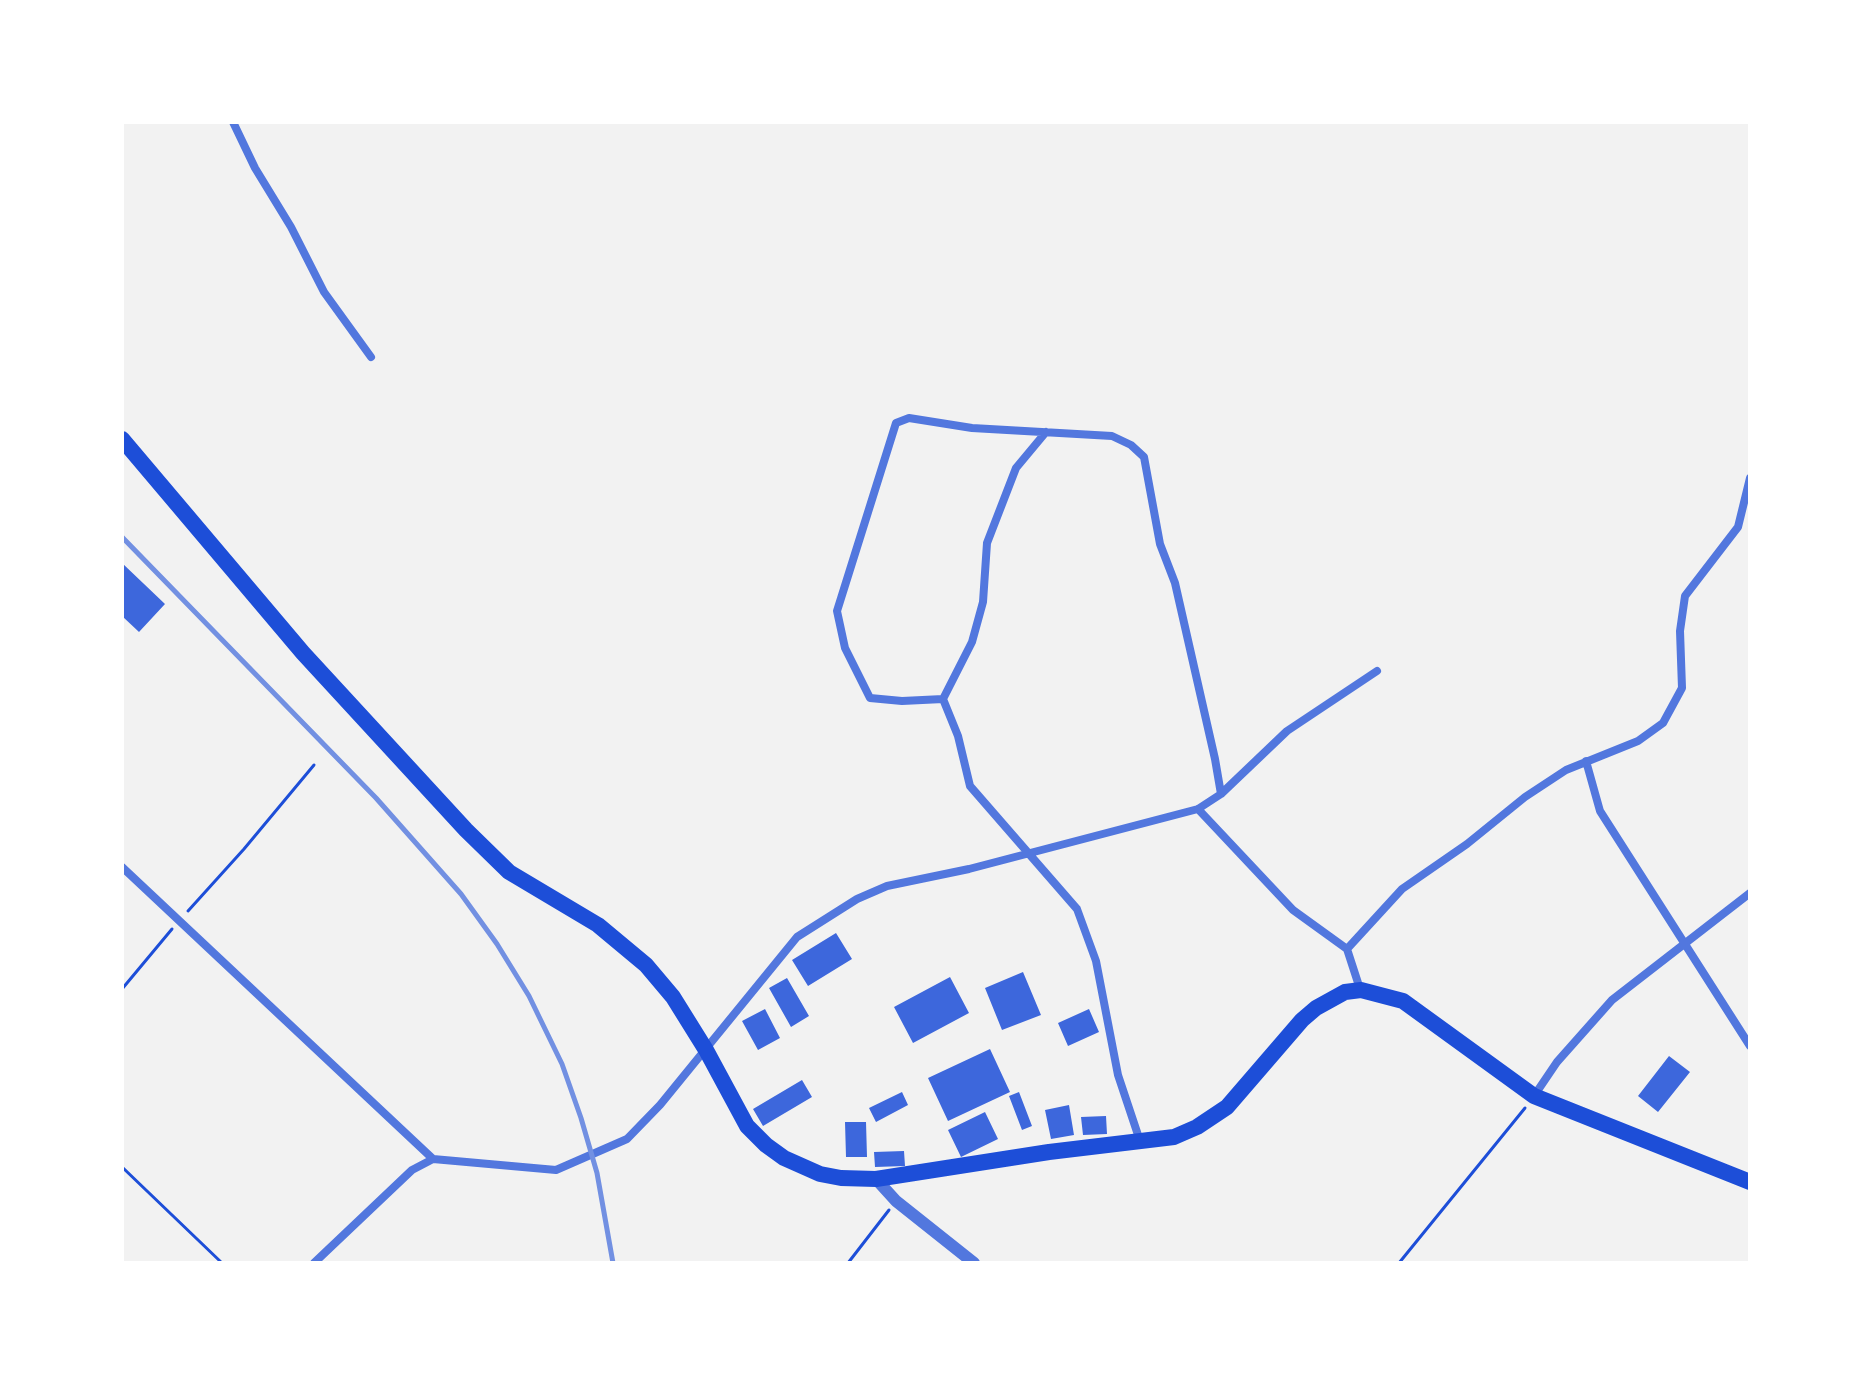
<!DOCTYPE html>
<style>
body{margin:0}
#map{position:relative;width:1872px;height:1385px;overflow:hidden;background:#f2f2f2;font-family:Overpass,sans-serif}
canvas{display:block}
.frame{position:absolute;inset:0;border:124px solid #fff;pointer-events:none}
</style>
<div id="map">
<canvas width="1872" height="1385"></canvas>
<div class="frame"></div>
</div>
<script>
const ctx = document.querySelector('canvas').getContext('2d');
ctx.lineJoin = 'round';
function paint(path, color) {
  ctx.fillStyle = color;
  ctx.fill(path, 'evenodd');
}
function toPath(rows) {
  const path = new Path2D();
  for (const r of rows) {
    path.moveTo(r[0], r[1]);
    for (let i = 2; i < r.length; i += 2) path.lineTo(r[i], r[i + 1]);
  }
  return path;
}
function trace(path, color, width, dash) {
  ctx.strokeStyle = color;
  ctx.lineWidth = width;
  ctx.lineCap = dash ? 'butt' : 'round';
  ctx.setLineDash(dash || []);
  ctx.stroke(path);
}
paint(toPath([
 [122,563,165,604,139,632,122,616],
 [836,933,852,959,808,986,792,960],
 [1023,972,1041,1015,1002,1030,985,988],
 [950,977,969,1013,913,1043,894,1007],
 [787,978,809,1016,791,1027,769,988],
 [765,1009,780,1038,758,1050,742,1021],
 [1089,1009,1099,1032,1068,1046,1058,1023],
 [990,1049,1010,1092,948,1121,928,1078],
 [1669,1056,1690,1072,1658,1112,1638,1096],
 [802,1080,812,1097,763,1126,753,1109],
 [902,1092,908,1105,876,1122,869,1108],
 [1019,1092,1032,1126,1022,1130,1009,1096],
 [1069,1105,1074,1135,1051,1139,1045,1110],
 [985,1112,998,1139,961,1157,948,1130],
 [1106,1116,1107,1134,1083,1135,1081,1117],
 [845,1122,866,1122,867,1157,846,1157],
 [904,1151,905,1166,875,1167,874,1152]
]), '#3d67dc');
trace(toPath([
 [188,911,244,849,314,765],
 [122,989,172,929],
 [122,1167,222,1263],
 [848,1263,889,1210],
 [1399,1263,1525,1108]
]), '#1d4ed8', 3);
trace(toPath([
 [233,122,255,168,291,227,324,292,371,357],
 [1046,432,1016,468,987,543,983,602,972,642,943,699,958,736,970,786,1077,909,1096,961,1118,1075,1140,1141],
 [943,699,902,701,870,698,845,648,837,611,896,423,909,418,972,428,1112,436,1131,445,1144,457,1160,544,1175,583,1215,759,1221,794],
 [1586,761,1600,811,1750,1046],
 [1198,809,1293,910,1347,949,1360,989],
 [122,867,433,1159,556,1170,627,1139,660,1105,797,937,857,899,887,886,969,869,1198,809,1221,794,1287,731,1377,671],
 [1347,949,1402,889,1467,844,1525,797,1566,770,1638,741,1663,723,1682,688,1680,631,1685,596,1738,527,1750,478],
 [1534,1096,1557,1062,1612,1000,1750,893],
 [314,1263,412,1170,433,1159]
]), '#5277de', 8);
trace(toPath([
 [876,1179,896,1201,974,1263]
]), '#5277de', 12);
trace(toPath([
 [122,439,303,653,466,830,509,872,598,925,646,965,673,997,706,1050,747,1126,766,1145,784,1158,820,1174,841,1178,876,1179,1049,1152,1174,1137,1197,1127,1227,1107,1302,1020,1316,1008,1345,992,1361,990,1403,1001,1534,1096,1750,1182]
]), '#1d4ed8', 16);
trace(toPath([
 [122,537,376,798,461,894,497,944,529,996,562,1064,581,1118,597,1173,613,1263]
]), '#7290e2', 5);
</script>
